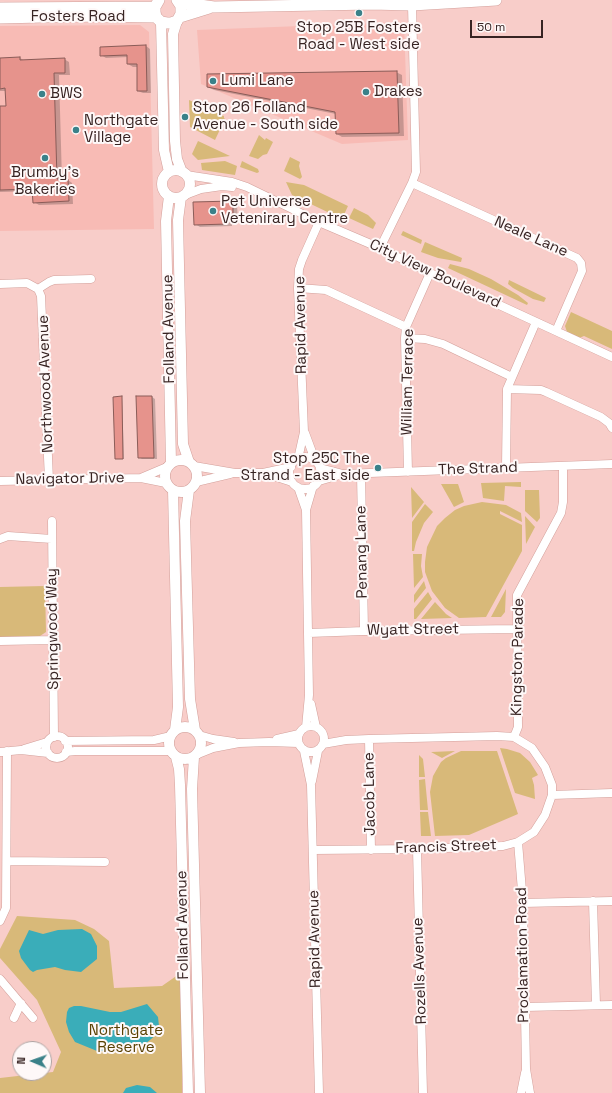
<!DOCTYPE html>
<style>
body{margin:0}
#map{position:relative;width:612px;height:1093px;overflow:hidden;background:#f8cdc9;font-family:"Space Grotesk",sans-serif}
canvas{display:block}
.north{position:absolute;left:12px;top:1041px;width:40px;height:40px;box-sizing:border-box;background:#fef8f8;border:1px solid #aea3a2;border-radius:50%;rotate:272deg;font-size:11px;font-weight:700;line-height:16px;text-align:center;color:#372322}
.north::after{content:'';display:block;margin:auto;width:14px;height:18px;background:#3a8189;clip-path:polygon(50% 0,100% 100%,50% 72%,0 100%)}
.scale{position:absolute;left:470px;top:20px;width:73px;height:18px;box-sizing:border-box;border:2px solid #372322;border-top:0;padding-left:5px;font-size:12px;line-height:14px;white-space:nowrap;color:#372322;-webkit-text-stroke:3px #fef8f8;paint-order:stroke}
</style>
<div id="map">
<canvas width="612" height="1093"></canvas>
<div class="north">N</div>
<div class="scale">50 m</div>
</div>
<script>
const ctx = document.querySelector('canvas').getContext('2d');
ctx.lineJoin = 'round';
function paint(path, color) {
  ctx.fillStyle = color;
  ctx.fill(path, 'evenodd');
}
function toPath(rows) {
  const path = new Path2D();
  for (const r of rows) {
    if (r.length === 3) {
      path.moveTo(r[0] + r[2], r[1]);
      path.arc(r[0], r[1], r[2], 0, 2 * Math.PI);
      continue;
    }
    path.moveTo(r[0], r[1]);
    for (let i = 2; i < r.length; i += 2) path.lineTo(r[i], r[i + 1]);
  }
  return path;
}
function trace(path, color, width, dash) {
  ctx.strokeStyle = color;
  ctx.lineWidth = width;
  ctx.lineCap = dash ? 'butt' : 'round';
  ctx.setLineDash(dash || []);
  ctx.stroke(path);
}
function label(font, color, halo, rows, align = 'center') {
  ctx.font = font + ' "Space Grotesk",sans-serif';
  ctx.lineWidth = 4;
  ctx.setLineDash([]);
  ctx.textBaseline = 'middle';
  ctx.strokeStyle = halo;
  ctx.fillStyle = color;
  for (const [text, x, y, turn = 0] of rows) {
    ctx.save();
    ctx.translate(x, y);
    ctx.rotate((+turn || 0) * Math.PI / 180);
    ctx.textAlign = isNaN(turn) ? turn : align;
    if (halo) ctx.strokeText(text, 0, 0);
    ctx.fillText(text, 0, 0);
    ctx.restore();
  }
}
paint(toPath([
 [404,22,408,140,342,144,201,84,197,30],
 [140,25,149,32,154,229,0,231,0,26]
]), '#f8bbb5');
paint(toPath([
 [189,100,224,116,224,118,225,119,215,140,190,127],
 [259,135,265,140,266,138,273,142,267,154,263,155,258,159,249,156],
 [198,141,230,156,198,160,192,154],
 [290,157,300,162,299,166,302,177,300,179,284,171],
 [225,161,237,166,235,175,202,170,201,163],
 [242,161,258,169,259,172,257,173,240,167],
 [286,182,304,185,348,206,342,219,292,195],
 [354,208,368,215,376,223,373,229,349,218],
 [403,231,422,240,421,244,401,235],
 [425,242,462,258,461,262,438,258,421,252],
 [450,264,469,269,491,279,518,295,528,303,527,305,448,268],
 [509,280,546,298,544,302,533,299,513,288,508,284],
 [571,312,612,331,612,349,584,336,579,338,567,332,565,326],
 [521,482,521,487,505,486,504,501,483,498,481,483],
 [441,484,458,484,464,502,454,507],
 [411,487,424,502,412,518],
 [525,490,539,490,540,518,537,522,525,511],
 [482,502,506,505,521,513,522,522,500,511,500,514,522,525,522,551,486,617,459,618,445,608,432,591,425,572,425,562,427,547,437,526,445,518,455,510,464,506],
 [425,504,433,512,424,523,416,542,414,551,412,551,412,522],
 [525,516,535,527,526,544],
 [413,554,422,554,421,566,423,577,414,588],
 [424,581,426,588,414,603,414,595],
 [45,586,46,632,37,638,0,639,0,587],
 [506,589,505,612,501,617,491,617],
 [428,592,432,599,416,619,414,619,414,609],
 [435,602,446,614,452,618,421,619],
 [500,748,507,749,520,753,530,762,538,775,532,778,534,785,535,799,515,793],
 [455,751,442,758,431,752],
 [461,751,497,751,518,814,469,835,435,836,430,792,433,776,441,762,446,758],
 [419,755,423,759,425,777,419,777],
 [425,779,428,810,420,810,419,780],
 [420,812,428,812,431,836,421,836],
 [17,916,75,920,94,929,109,941,114,988,162,986,182,972,182,1093,0,1093,0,1078,53,1072,61,1052,37,1000,0,958,0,949]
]), '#d8b979');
paint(toPath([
 [82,929,91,934,97,946,97,959,81,972,65,970,55,967,37,970,33,972,30,970,21,958,19,951,29,930,43,934,58,930],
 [147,1004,158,1017,159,1026,157,1034,144,1045,124,1045,104,1051,97,1051,75,1042,69,1032,66,1022,67,1012,69,1008,74,1006,81,1006,110,1012,121,1012],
 [137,1085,150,1087,157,1093,123,1093,126,1088]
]), '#3aadb9');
paint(toPath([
 [146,46,150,49,151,93,143,93,138,91,138,67,133,67,128,64,128,57,106,58,101,55],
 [20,58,25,61,64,59,69,62,70,75,59,75,62,180,68,180,72,183,73,204,39,205,34,202,33,191,0,192,0,107,7,107,6,91,0,91,0,59],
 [396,72,402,75,404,136,342,137,337,134,336,114,214,90,208,87],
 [232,202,237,205,238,221,232,222,232,226,200,227,195,224],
 [121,397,122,398,124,459,117,459],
 [152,397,155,399,157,459,142,459,139,457]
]), '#0003');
const building = toPath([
 [146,45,147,91,137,91,137,64,127,64,127,55,100,56,100,47,146,45],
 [20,57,20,60,65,58,65,73,54,73,57,179,68,179,69,201,33,203,32,189,0,190,0,106,6,106,5,88,0,89,0,58,20,57],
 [397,71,399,133,336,134,335,112,207,87,207,74,397,71],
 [233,201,233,219,228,219,228,224,194,225,193,202,233,201],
 [122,396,123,459,115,459,113,397,122,396],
 [136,396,152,396,154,458,138,458,136,396]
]);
paint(building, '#e6938c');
trace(building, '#8a5c58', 1);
const minor = toPath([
 [186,175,232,182,247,187,319,222,380,248,430,273,612,357],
 [412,183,577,258,581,263,582,271,556,331],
 [185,195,201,189,222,186,232,187],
 [380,248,412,183,416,172,412,5],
 [0,284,27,283,38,289,41,296,49,480],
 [298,288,326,290,406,327],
 [38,289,49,282,54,280,91,279],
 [405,338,425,339,443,344,512,377],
 [507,389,541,390,546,392,601,417,609,423,612,428],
 [305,433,315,460],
 [305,473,16],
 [298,459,304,432,298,288,299,269,302,260,319,222],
 [194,466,235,473,263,473,291,467],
 [506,467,507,389,536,322],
 [320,468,343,474],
 [408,472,405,338,406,327,430,273],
 [264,473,292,482],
 [361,474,364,631],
 [141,478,167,467],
 [0,481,141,478,166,483],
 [319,481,343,474,612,464],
 [196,482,230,474],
 [298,487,306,510,309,695,306,727],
 [306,510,313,486],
 [52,521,54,737],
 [0,539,8,536,52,539],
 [309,633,364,631,516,629],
 [0,641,53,640],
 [311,704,316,727],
 [311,739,13],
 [199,735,213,739,234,742],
 [57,747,11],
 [514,737,518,727,517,595,561,513,563,502,563,466],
 [277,739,299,734],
 [369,739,371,850],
 [65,741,154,740,171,736],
 [24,749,47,742],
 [304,751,311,785,319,1093],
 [0,752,21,750,48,753],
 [66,752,75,751,171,751],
 [198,754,213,748,239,743,269,742,298,743],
 [312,781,318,751],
 [552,795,612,793],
 [518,842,523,903,526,1069,530,1093],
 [417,849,423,1093],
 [313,850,417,849,503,846,518,842,534,832,545,815,552,795,552,785,545,767,532,748,514,737,497,736,369,739,346,740,323,744],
 [7,861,105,862],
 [593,901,596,1005],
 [523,903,612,901],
 [0,921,6,908,7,751],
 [0,979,33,1018],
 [525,1007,612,1005],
 [14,1018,21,1003],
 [521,1093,525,1073]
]);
const tertiary = toPath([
 [177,21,173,34,175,141,177,159,182,172],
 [161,22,164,150,169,172],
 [176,184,14],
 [169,196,166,221,171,463],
 [181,197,178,220,183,444,189,462],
 [181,476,16],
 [173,490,178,707,175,730],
 [189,490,185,521,190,699,195,730],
 [185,743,16],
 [176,757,179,769,180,785,188,1093],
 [194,757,192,789,200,1093]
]);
const secondary = toPath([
 [159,0,155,7,155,12,156,17,161,22,167,23,171,23,177,21,181,14,181,6,177,0],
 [179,2,214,7,371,4,412,5,496,0],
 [0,8,155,7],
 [180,17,209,8],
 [0,18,84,16,156,17]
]);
trace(minor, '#d3a09b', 9);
trace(tertiary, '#d3a09b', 11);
trace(secondary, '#d3a09b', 12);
trace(minor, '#fff', 8);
trace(tertiary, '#fff', 10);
trace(secondary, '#fff', 11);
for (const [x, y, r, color] of [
 [359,13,4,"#3a8189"],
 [213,81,4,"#3a8189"],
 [366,92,4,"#3a8189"],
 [42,94,4,"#3a8189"],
 [185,117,4,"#3a8189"],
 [76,130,4,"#3a8189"],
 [45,158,4,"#3a8189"],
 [213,211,4,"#3a8189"],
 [378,468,4,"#3a8189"]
]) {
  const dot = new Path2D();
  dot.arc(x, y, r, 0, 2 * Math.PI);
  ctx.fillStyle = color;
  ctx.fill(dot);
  trace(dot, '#fef8f8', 1.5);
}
label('15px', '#372322', '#fef8f8', [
 ["Fosters Road",78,17],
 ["Neale Lane",531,237,24],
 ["City View Boulevard",435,274,25],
 ["Rapid Avenue",301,325,-91],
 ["Folland Avenue",169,329,-91],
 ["William Terrace",408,382,-89],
 ["Northwood Avenue",46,384,-92],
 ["The Strand",478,469,-2],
 ["Navigator Drive",70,479,-1],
 ["Penang Lane",362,552,-91],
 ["Springwood Way",53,629,-91],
 ["Wyatt Street",413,630,-1],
 ["Kingston Parade",518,657,-89],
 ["Jacob Lane",370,794,-91],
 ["Francis Street",446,847,-2],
 ["Folland Avenue",183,925,-91],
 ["Rapid Avenue",315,939,-91],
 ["Proclamation Road",523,955,-91],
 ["Rozells Avenue",420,971,-92]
]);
label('15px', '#372322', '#fef8f8', [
 ["Stop 25B Fosters",359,28,"center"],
 ["Road - West side",359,45,"center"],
 ["Lumi Lane",221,81],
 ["Drakes",374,92],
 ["BWS",50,94],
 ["Stop 26 Folland",193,108],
 ["Avenue - South side",193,125],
 ["Northgate",84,121],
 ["Village",84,138],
 ["Brumby's",45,173,"center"],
 ["Bakeries",45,190,"center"],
 ["Pet Universe",221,202],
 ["Vetenirary Centre",221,219],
 ["Stop 25C The",370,459,"right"],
 ["Strand - East side",370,476,"right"]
], 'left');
label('15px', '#594102', '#fef8f8', [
 ["Northgate",126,1031],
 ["Reserve",126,1048]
]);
</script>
